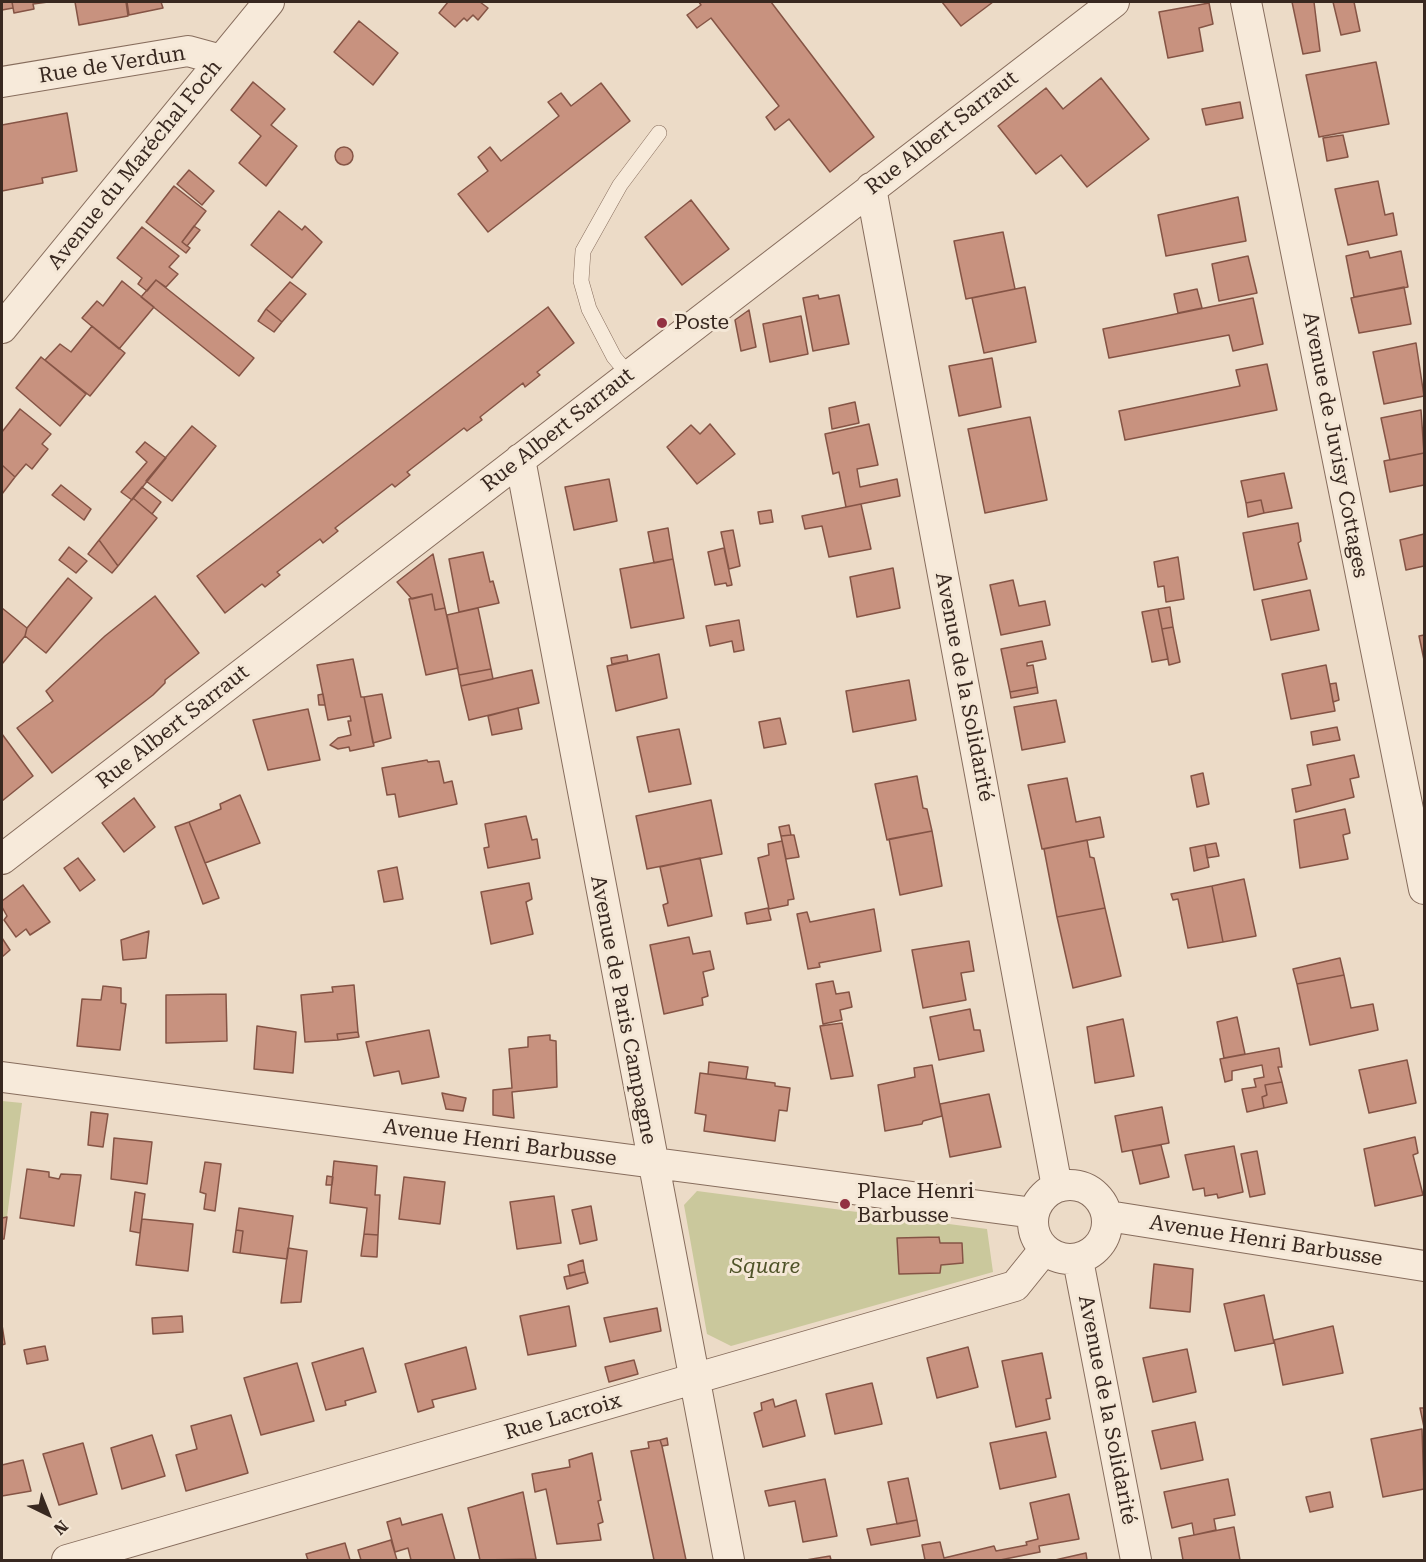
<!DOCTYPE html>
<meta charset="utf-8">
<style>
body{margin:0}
#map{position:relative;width:1426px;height:1562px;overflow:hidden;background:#ecdbc7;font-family:"Roboto Serif",serif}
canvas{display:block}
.frame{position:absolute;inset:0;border:3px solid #382820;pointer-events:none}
.north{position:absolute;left:18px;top:1484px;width:60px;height:60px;-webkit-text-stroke:4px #f4e7d6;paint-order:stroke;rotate:137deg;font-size:16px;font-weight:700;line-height:24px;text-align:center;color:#382820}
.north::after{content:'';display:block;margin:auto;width:21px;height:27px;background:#382820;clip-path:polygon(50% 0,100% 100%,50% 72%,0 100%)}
</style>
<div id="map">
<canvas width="1426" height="1562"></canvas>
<div class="frame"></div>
<div class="north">N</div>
</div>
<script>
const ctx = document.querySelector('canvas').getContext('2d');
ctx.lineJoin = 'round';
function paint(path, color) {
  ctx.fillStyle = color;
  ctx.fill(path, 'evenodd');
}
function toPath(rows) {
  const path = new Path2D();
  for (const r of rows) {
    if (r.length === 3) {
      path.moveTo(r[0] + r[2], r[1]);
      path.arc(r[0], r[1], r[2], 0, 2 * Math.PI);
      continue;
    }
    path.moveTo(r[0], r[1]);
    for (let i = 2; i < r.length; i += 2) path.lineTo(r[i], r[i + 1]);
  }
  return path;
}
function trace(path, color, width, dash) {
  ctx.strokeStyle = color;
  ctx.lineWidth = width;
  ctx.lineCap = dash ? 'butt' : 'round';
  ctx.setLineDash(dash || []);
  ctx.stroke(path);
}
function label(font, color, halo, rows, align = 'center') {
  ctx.font = font + ' "Roboto Serif",serif';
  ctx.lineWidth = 6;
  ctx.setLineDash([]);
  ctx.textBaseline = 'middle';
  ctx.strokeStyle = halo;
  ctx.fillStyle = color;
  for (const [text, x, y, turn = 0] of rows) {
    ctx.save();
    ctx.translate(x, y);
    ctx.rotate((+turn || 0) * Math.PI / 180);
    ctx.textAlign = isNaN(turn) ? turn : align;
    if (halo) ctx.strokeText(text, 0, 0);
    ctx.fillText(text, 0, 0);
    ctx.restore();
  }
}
paint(toPath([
 [2,1101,22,1103,7,1217,2,1218],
 [697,1191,987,1229,993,1272,731,1346,707,1334,684,1205]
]), '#cac89c');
const building = toPath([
 [2,2,12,2,13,8,2,10,2,2],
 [12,2,48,2,33,4,34,9,14,13,12,2],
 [75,2,126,2,128,16,79,25,75,2],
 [127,2,161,2,163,8,129,15,127,2],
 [448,2,480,2,488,8,478,20,473,15,467,21,464,18,455,27,439,13,448,2],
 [699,2,771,2,874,137,830,172,789,119,775,130,766,117,779,106,711,18,697,28,687,15,701,5,699,2],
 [942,2,993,2,961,26,942,2],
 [1292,2,1314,2,1320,51,1303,54,1292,2],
 [1333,2,1354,2,1360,31,1341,35,1333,2],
 [1209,3,1213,24,1199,28,1203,51,1168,58,1159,12,1209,3],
 [359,21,398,53,373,85,334,52,359,21],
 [1376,62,1389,124,1319,137,1306,75,1376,62],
 [1101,78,1149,139,1087,187,1061,155,1036,174,998,126,1046,88,1063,109,1101,78],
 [253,82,285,109,271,125,297,146,266,186,239,163,261,136,231,110,253,82],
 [601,83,630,121,488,232,458,194,488,171,478,157,490,147,501,161,559,116,548,102,561,93,571,106,601,83],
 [1240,102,1243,118,1206,125,1202,109,1240,102],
 [67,113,77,171,42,178,43,183,2,191,2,125,67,113],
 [1343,135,1348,157,1327,161,1323,138,1343,135],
 [344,156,9],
 [189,170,214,191,202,205,177,184,189,170],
 [1378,181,1385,215,1393,213,1397,235,1348,245,1335,189,1378,181],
 [174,186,206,211,182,242,190,248,186,253,146,222,174,186],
 [1238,197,1246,241,1166,256,1158,215,1238,197],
 [691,200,729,249,682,285,645,237,691,200],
 [279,211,302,230,305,226,322,242,292,278,251,245,279,211],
 [194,226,200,230,187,246,182,242,194,226],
 [142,227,179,256,169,267,178,274,166,287,156,280,147,291,138,284,142,278,117,258,142,227],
 [1003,232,1015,289,966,299,954,241,1003,232],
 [1368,251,1370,258,1401,251,1408,287,1354,297,1346,256,1368,251],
 [1248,256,1257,293,1219,301,1212,264,1248,256],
 [156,280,254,358,239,376,141,297,156,280],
 [122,281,154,307,119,349,82,318,97,301,103,306,122,281],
 [290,282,306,294,282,322,266,309,290,282],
 [1025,287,1036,342,984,353,972,298,1025,287],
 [1404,287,1411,324,1359,333,1351,298,1404,287],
 [1197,289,1202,308,1178,313,1174,294,1197,289],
 [818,295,819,299,839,295,849,344,813,351,803,298,818,295],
 [1253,298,1263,344,1233,351,1229,335,1109,358,1103,329,1253,298],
 [548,307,574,343,537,372,540,375,525,387,523,383,480,417,482,420,467,431,464,428,407,472,410,475,395,487,392,484,335,528,338,531,323,543,320,539,277,572,280,575,265,587,262,584,225,613,197,576,548,307],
 [266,309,282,322,274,332,258,321,266,309],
 [749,310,756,347,741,351,735,320,749,310],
 [801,316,808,354,770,362,763,324,801,316],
 [92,326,125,353,90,396,45,360,60,344,71,352,92,326],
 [1416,343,1424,396,1384,404,1373,352,1416,343],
 [41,357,86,394,60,426,16,388,41,357],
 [992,358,1001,407,959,416,949,366,992,358],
 [1267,364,1277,410,1125,440,1119,411,1240,386,1236,370,1267,364],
 [855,402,859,423,832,429,829,408,855,402],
 [20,409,51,434,42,444,48,449,32,469,26,464,15,477,2,465,2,432,20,409],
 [1421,410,1424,453,1390,460,1381,418,1421,410],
 [1030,417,1047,500,985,513,968,429,1030,417],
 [710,424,735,454,697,484,667,447,691,425,700,434,710,424],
 [869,424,878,465,857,469,860,487,897,479,900,496,846,507,839,472,833,474,825,434,869,424],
 [192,426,216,446,172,501,146,481,192,426],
 [145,442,166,458,132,500,121,492,147,462,136,452,145,442],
 [1424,453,1424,485,1390,492,1384,461,1424,453],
 [2,465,15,477,2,494,2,465],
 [1284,473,1292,508,1264,513,1261,500,1246,503,1241,481,1284,473],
 [609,479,617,521,574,530,565,487,609,479],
 [61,485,91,509,84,520,52,495,61,485],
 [142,487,161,502,152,514,133,498,142,487],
 [133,498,157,518,118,566,99,540,133,498],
 [1261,500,1264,513,1248,517,1246,503,1261,500],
 [861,504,871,549,829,557,822,526,805,529,802,516,861,504],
 [771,510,773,522,760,524,758,512,771,510],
 [1298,523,1301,541,1298,543,1307,579,1254,590,1243,533,1298,523],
 [668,528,673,559,654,563,648,532,668,528],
 [733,530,740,566,729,569,721,532,733,530],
 [1424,534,1424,566,1406,570,1400,540,1424,534],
 [99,540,118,566,112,573,88,554,99,540],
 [69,547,87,561,76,573,59,560,69,547],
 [724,548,732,585,727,586,726,583,715,585,708,552,724,548],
 [483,552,490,582,493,581,499,603,459,612,449,559,483,552],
 [433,554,445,608,435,610,432,594,412,599,397,582,433,554],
 [1178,557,1184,599,1166,602,1164,586,1158,587,1154,562,1178,557],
 [673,559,684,618,631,628,620,569,673,559],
 [893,568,900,608,857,617,850,577,893,568],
 [68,578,92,598,46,653,25,636,27,628,68,578],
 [1013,580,1019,606,1045,601,1050,625,1001,635,990,585,1013,580],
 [1310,590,1319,630,1271,640,1262,600,1310,590],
 [432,594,435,610,445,608,458,668,426,675,409,599,432,594],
 [155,596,199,653,165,680,165,683,153,695,52,773,17,728,53,701,46,691,105,636,155,596],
 [1170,607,1173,627,1162,629,1158,609,1170,607],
 [2,608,27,628,25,636,2,664,2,608],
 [478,608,491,669,459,675,447,615,478,608],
 [1158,609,1168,659,1152,662,1142,612,1158,609],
 [739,620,744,650,734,652,732,641,710,646,706,626,739,620],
 [1173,627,1180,662,1169,665,1162,629,1173,627],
 [1424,635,1424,660,1419,636,1424,635],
 [1042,641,1046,659,1027,663,1027,666,1033,665,1037,687,1010,692,1001,649,1042,641],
 [659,654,667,698,616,711,607,666,659,654],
 [627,655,628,661,612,664,611,658,627,655],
 [353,659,361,697,364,697,374,746,350,751,349,747,338,749,330,745,338,738,351,735,348,721,351,721,350,716,328,720,317,665,353,659],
 [1326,665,1335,711,1291,719,1282,674,1326,665],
 [491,669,493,679,461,686,459,675,491,669],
 [532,670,539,703,469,720,461,686,532,670],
 [909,680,916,720,853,732,846,691,909,680],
 [1336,683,1339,700,1333,702,1330,684,1336,683],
 [1037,687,1038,693,1011,698,1010,692,1037,687],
 [323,694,325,705,319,705,318,695,323,694],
 [382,694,391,738,373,743,364,697,382,694],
 [1056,700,1065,742,1022,750,1014,707,1056,700],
 [518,708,522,729,492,735,488,716,518,708],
 [308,709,320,760,268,770,253,720,308,709],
 [780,718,786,744,764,748,759,722,780,718],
 [1337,727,1340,740,1313,745,1311,732,1337,727],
 [679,729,691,784,649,792,637,737,679,729],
 [2,734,33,776,2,801,2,734],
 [1354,755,1359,777,1350,779,1354,797,1296,812,1292,789,1311,785,1307,765,1354,755],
 [427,760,428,762,439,761,444,783,452,781,457,804,399,817,395,794,387,795,382,768,427,760],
 [1203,773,1209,804,1197,807,1191,776,1203,773],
 [917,776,923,808,927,809,932,831,887,840,875,784,917,776],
 [1067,778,1076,822,1100,817,1104,837,1042,849,1028,785,1067,778],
 [240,795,260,843,205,863,189,822,221,809,220,804,240,795],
 [134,798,155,827,124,852,102,823,134,798],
 [711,800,722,854,647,869,636,816,711,800],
 [1345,809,1350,833,1343,835,1348,859,1300,868,1294,820,1345,809],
 [526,816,532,840,537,839,540,858,488,868,484,848,489,847,485,824,526,816],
 [189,822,219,898,203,904,175,827,189,822],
 [789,825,791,835,781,836,779,827,789,825],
 [932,831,942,886,900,895,889,839,932,831],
 [791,835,794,835,799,857,786,859,781,836,791,835],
 [1087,840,1090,857,1094,858,1105,908,1057,917,1044,849,1087,840],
 [782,841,794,899,788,900,788,905,769,909,758,858,769,855,768,844,782,841],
 [1216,843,1219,856,1207,858,1205,845,1216,843],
 [1205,845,1209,867,1194,871,1190,848,1205,845],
 [78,858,95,880,80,891,64,868,78,858],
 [700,858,712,916,668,926,663,905,668,903,660,867,700,858],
 [397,867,403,899,384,902,378,871,397,867],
 [1244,879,1256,936,1223,942,1212,886,1244,879],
 [529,883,532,899,526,902,533,934,491,944,481,892,529,883],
 [23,885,50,922,30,935,26,929,16,937,4,920,7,916,2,907,2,901,23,885],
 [1212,886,1223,942,1188,948,1178,899,1173,900,1171,894,1212,886],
 [768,908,771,920,747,924,745,913,768,908],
 [1105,908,1121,976,1073,988,1057,917,1105,908],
 [874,909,881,951,819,963,820,967,808,969,797,914,807,912,810,922,874,909],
 [149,931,146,958,123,960,121,940,149,931],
 [689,937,693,954,710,951,714,969,703,972,708,996,702,998,703,1005,664,1014,650,945,689,937],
 [2,938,10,950,2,957,2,938],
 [969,941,974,971,961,973,966,1000,923,1008,912,950,969,941],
 [1340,958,1344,975,1297,984,1293,969,1340,958],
 [1344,975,1351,1008,1373,1004,1378,1030,1310,1045,1297,984,1344,975],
 [833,981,836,994,849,992,852,1007,840,1010,842,1020,823,1024,816,984,833,981],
 [354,985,358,1032,337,1034,338,1040,305,1042,301,995,333,992,332,987,354,985],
 [103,986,121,988,121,1003,126,1004,120,1050,77,1046,82,999,101,1000,103,986],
 [226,994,227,1041,166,1043,166,995,226,994],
 [970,1009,974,1030,980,1030,984,1051,939,1060,930,1017,970,1009],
 [1237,1017,1245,1054,1224,1058,1217,1022,1237,1017],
 [1123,1019,1134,1076,1095,1083,1087,1027,1123,1019],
 [842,1023,853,1076,831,1079,820,1026,842,1023],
 [257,1026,296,1032,293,1073,254,1069,257,1026],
 [429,1030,439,1077,402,1084,399,1071,374,1076,366,1042,429,1030],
 [358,1032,359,1037,338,1040,337,1034,358,1032],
 [550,1035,550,1040,556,1041,557,1087,512,1092,514,1118,493,1115,493,1090,512,1088,509,1049,528,1047,528,1037,550,1035],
 [1279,1048,1282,1067,1278,1067,1282,1082,1265,1085,1267,1095,1262,1097,1264,1108,1247,1112,1242,1089,1256,1087,1254,1079,1264,1077,1262,1065,1232,1071,1232,1080,1225,1082,1220,1059,1279,1048],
 [1407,1060,1416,1103,1369,1113,1359,1070,1407,1060],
 [709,1062,748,1067,746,1079,708,1074,709,1062],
 [932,1065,942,1116,923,1121,922,1124,885,1131,878,1085,915,1077,914,1068,932,1065],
 [700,1073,775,1083,775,1086,790,1088,787,1111,779,1110,775,1141,704,1131,706,1115,695,1113,700,1073],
 [1282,1082,1287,1103,1264,1108,1262,1097,1267,1095,1265,1085,1282,1082],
 [442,1093,466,1098,463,1111,446,1109,442,1093],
 [989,1094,1001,1147,950,1157,940,1104,989,1094],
 [1162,1107,1169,1143,1122,1152,1115,1116,1162,1107],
 [91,1112,108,1114,103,1147,88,1145,91,1112],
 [1415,1137,1418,1153,1413,1155,1423,1195,1375,1206,1364,1149,1415,1137],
 [114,1138,152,1142,147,1184,111,1179,114,1138],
 [1161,1145,1169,1177,1140,1184,1132,1150,1161,1145],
 [1234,1146,1243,1192,1218,1198,1217,1194,1205,1196,1204,1188,1193,1190,1185,1155,1234,1146],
 [1257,1151,1265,1194,1250,1197,1241,1154,1257,1151],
 [334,1161,377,1166,375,1195,380,1195,378,1235,364,1234,367,1208,330,1203,334,1161],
 [205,1162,221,1164,215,1211,204,1209,206,1194,200,1192,205,1162],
 [27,1169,49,1172,49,1177,59,1179,61,1174,81,1175,74,1226,20,1218,27,1169],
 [327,1176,333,1177,332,1185,326,1185,327,1176],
 [404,1177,445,1182,440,1224,399,1219,404,1177],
 [135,1192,145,1194,140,1233,130,1231,135,1192],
 [554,1196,561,1243,517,1249,510,1202,554,1196],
 [591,1206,597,1240,580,1244,572,1210,591,1206],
 [239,1208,293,1216,287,1259,240,1253,243,1231,236,1230,239,1208],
 [7,1217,4,1239,2,1239,2,1218,7,1217],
 [142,1219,193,1224,188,1271,136,1265,142,1219],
 [236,1230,243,1231,240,1253,233,1252,236,1230],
 [364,1234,378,1235,377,1257,361,1256,364,1234],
 [939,1237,940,1243,962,1243,963,1263,941,1265,940,1273,899,1274,897,1238,939,1237],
 [288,1248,307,1251,301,1302,281,1303,288,1248],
 [583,1260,585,1272,570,1276,568,1265,583,1260],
 [1154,1264,1193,1269,1190,1312,1150,1308,1154,1264],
 [585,1272,588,1283,567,1289,564,1277,585,1272],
 [1264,1295,1274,1343,1235,1351,1224,1304,1264,1295],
 [569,1306,576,1346,528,1355,520,1316,569,1306],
 [657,1308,661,1331,610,1342,604,1318,657,1308],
 [182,1316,183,1332,153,1334,152,1318,182,1316],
 [2,1325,5,1344,2,1345,2,1325],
 [1333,1326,1343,1373,1283,1385,1274,1340,1333,1326],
 [45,1346,48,1360,27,1364,24,1350,45,1346],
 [466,1347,476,1389,432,1400,434,1407,418,1412,405,1364,466,1347],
 [968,1347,978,1387,937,1398,927,1358,968,1347],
 [363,1348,376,1392,345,1401,346,1405,326,1410,312,1363,363,1348],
 [1187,1349,1196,1392,1153,1402,1143,1358,1187,1349],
 [1042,1353,1051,1398,1046,1399,1050,1419,1016,1427,1002,1361,1042,1353],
 [634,1360,638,1374,609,1382,605,1367,634,1360],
 [297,1363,314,1421,261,1435,244,1378,297,1363],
 [872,1383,882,1424,835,1434,826,1394,872,1383],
 [773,1399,775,1407,796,1400,805,1436,763,1447,754,1413,762,1410,761,1403,773,1399],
 [1420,1408,1424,1408,1424,1427,1420,1408],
 [231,1415,248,1473,186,1491,176,1455,197,1449,191,1426,231,1415],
 [1195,1422,1203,1460,1161,1469,1152,1431,1195,1422],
 [1422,1429,1424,1489,1383,1497,1371,1439,1422,1429],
 [1046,1432,1056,1477,1000,1489,990,1443,1046,1432],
 [152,1435,165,1476,122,1489,111,1448,152,1435],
 [667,1438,668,1445,662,1446,660,1440,667,1438],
 [660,1440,662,1446,686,1560,654,1560,631,1451,649,1448,648,1442,660,1440],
 [83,1443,97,1494,59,1505,43,1454,83,1443],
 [592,1453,601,1500,598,1501,603,1522,598,1524,601,1540,557,1544,546,1489,535,1492,532,1474,570,1467,569,1460,592,1453],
 [23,1460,31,1491,2,1496,2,1465,23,1460],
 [908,1478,917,1520,897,1524,888,1482,908,1478],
 [825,1479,837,1536,803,1542,795,1501,769,1506,765,1491,825,1479],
 [1228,1479,1235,1515,1214,1519,1216,1530,1194,1535,1192,1523,1172,1528,1164,1492,1228,1479],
 [523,1492,536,1559,480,1560,468,1508,523,1492],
 [1330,1492,1333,1507,1310,1512,1306,1497,1330,1492],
 [1069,1494,1079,1539,1039,1546,1040,1552,1000,1560,925,1560,922,1545,940,1542,944,1558,994,1546,996,1551,1027,1545,1026,1542,1038,1539,1030,1503,1069,1494],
 [442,1514,455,1560,411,1560,408,1548,395,1552,387,1522,400,1518,402,1525,442,1514],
 [917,1520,920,1536,871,1545,867,1529,917,1520],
 [1234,1527,1240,1560,1183,1560,1179,1538,1234,1527],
 [391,1540,397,1560,361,1560,358,1550,391,1540],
 [345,1543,350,1560,308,1560,306,1554,345,1543],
 [1086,1553,1087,1560,1055,1560,1086,1553],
 [830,1556,831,1560,806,1560,830,1556]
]);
paint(building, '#c8927f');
trace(building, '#855445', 1.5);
const service = toPath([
 [629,375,614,357,589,309,581,281,583,251,620,185,659,133]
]);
const minor = toPath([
 [1246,2,1424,889],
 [2,82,188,51,221,60],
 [871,188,1057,1187],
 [2,328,269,2],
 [520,459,729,1560],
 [2,859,1114,2],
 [2,1077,1034,1213],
 [1070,1222,37],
 [1108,1216,1424,1266],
 [1078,1260,1136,1560],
 [67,1560,1015,1286,1044,1250]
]);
trace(service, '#876d5d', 16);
trace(minor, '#876d5d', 32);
trace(service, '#f7eada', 15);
trace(minor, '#f7eada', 30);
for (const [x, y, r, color] of [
 [662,323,6,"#933141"],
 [845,1204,6,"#933141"]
]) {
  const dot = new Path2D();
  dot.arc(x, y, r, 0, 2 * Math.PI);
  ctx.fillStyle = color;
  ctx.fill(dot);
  trace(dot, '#f4e7d6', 2);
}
label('21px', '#382820', '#f4e7d6', [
 ["Rue de Verdun",112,65,-9],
 ["Rue Albert Sarraut",942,133,-38],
 ["Avenue du Maréchal Foch",135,165,-51],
 ["Rue Albert Sarraut",558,430,-38],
 ["Avenue de Juvisy Cottages",1335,445,79],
 ["Avenue de la Solidarité",964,687,79],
 ["Rue Albert Sarraut",173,727,-38],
 ["Avenue de Paris Campagne",623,1010,79],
 ["Avenue Henri Barbusse",500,1143,8],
 ["Avenue Henri Barbusse",1266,1241,9],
 ["Avenue de la Solidarité",1107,1410,79],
 ["Rue Lacroix",563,1417,-16]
]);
label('21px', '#382820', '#f4e7d6', [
 ["Poste",674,323],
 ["Place Henri",857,1192],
 ["Barbusse",857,1216]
], 'left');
label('italic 21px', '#4f5328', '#f4e7d6', [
 ["Square",765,1267]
]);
</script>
